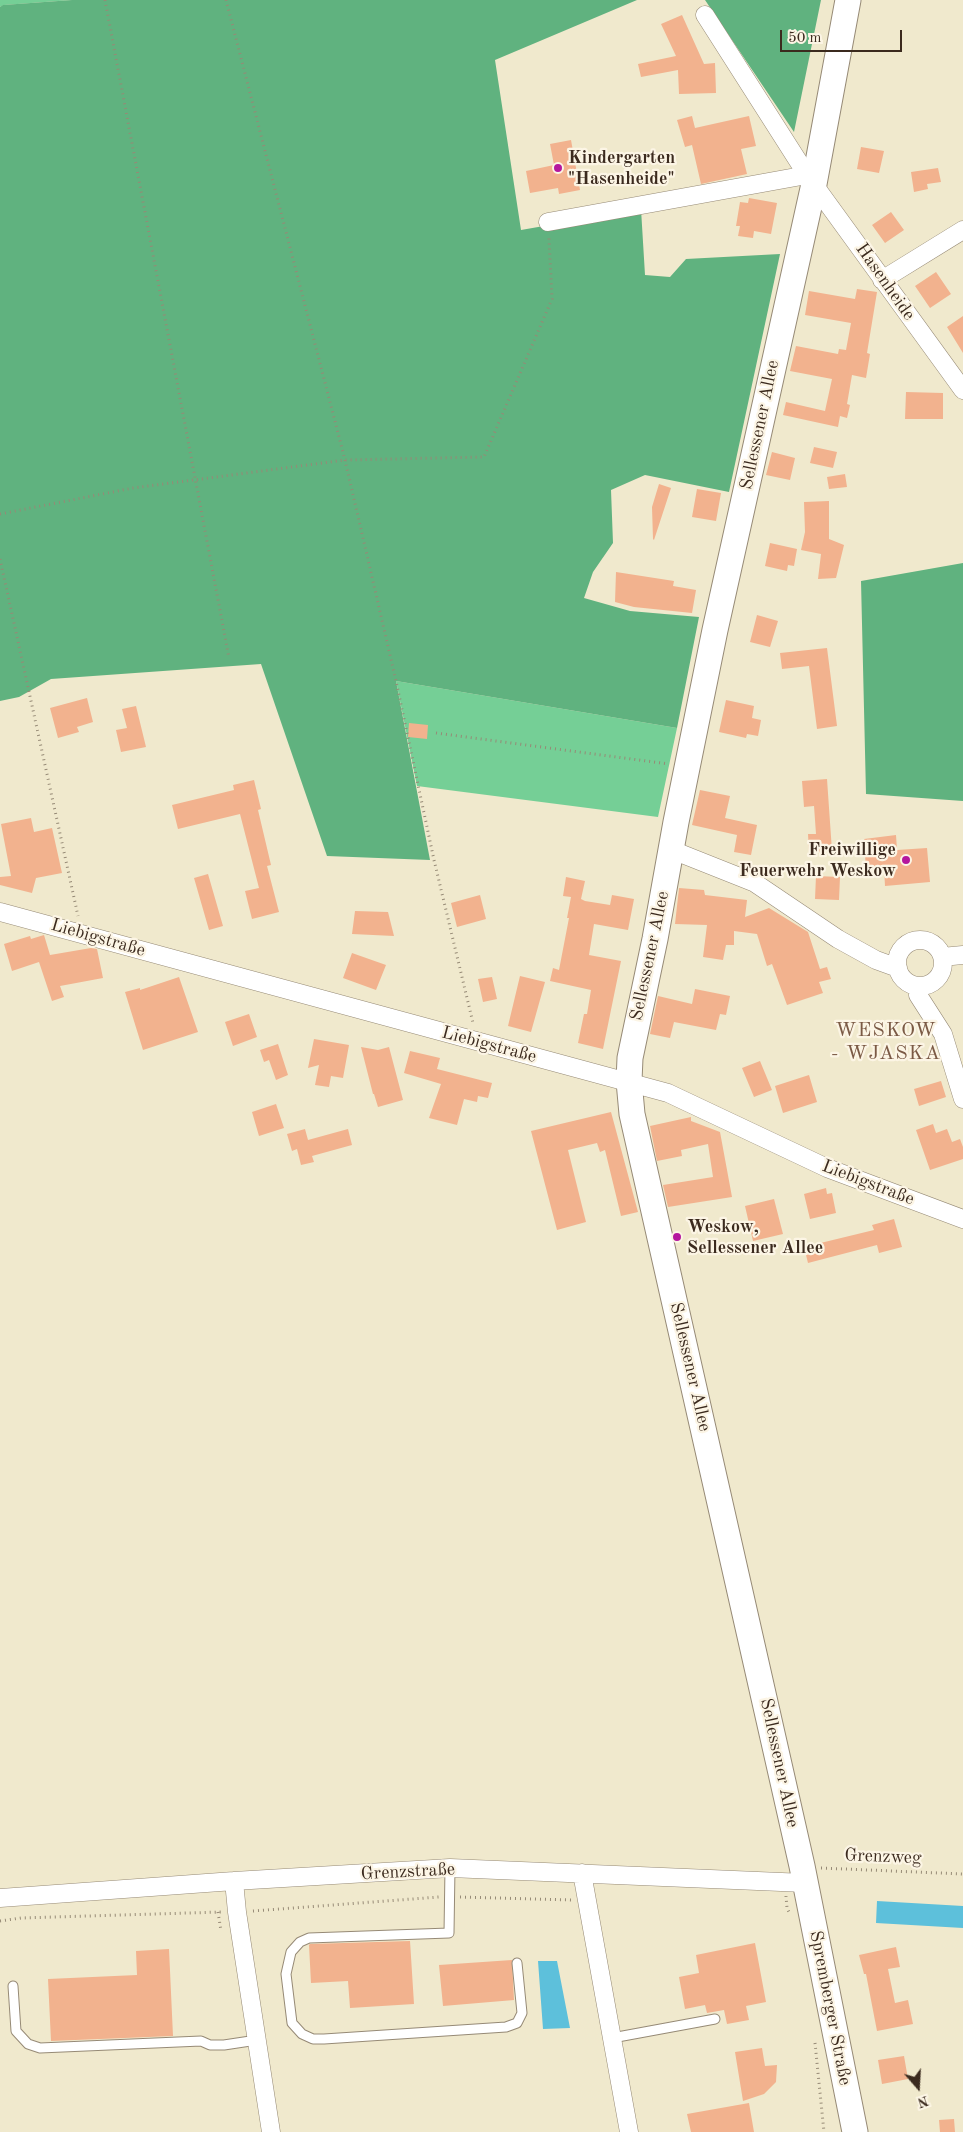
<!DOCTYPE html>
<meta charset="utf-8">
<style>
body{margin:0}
#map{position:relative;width:963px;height:2132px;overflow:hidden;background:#f0e9cd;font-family:"Old Standard TT",serif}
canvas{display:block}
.north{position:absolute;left:893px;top:2062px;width:50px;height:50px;-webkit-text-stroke:4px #fcf5e5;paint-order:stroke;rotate:161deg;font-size:14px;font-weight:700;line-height:20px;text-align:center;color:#3b2a1e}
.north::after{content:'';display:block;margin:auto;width:18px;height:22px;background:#3b2a1e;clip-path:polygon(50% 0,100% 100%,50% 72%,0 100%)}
.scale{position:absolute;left:780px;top:30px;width:122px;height:22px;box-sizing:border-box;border:2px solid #3b2a1e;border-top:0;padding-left:6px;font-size:15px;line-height:18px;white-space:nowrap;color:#3b2a1e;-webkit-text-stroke:4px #fcf5e5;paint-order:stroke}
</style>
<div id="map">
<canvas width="963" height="2132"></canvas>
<div class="north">N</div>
<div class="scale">50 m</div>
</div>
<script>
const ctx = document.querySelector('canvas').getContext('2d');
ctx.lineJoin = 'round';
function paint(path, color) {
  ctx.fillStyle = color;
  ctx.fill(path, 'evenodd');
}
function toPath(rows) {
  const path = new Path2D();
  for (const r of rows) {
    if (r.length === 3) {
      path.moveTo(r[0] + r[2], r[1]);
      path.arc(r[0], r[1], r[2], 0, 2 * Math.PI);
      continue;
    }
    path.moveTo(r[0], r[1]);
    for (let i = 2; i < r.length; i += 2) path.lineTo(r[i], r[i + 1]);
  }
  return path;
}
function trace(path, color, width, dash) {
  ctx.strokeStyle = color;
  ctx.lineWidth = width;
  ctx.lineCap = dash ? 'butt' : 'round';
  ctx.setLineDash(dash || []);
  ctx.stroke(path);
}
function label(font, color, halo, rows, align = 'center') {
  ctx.font = font + ' "Old Standard TT",serif';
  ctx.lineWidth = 4.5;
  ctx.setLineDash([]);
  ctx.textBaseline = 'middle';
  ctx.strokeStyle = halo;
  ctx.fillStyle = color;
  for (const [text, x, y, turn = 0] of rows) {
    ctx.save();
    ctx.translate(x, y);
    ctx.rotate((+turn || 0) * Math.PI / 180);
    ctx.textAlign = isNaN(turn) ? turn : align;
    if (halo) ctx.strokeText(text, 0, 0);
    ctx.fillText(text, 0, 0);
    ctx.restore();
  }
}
paint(toPath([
 [0,0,72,0,4,5,0,7],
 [396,681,677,728,658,817,417,786]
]), '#75cf96');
paint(toPath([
 [72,0,637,0,495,60,521,230,641,209,645,275,670,277,686,259,780,254,729,492,645,475,611,490,613,543,593,572,584,598,630,611,699,617,677,728,396,681,430,860,327,856,261,664,51,679,19,697,0,701,0,7,3,5],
 [705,0,821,0,794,132],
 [963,563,963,801,866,794,861,581]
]), '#60b27f');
paint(toPath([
 [877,1901,963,1906,963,1928,876,1923],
 [538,1961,557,1961,570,2028,543,2029]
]), '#5dc0db');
paint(toPath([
 [682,15,704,64,715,63,716,93,679,94,678,70,641,77,638,64,676,56,661,24],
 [692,116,695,128,749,116,756,146,741,149,747,174,701,184,692,145,685,147,677,120],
 [571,140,580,190,559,194,558,188,530,193,526,171,554,165,550,144],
 [861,147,884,151,879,173,857,169],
 [938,168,941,182,927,184,928,189,914,192,911,172],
 [749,198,777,203,771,234,754,231,753,238,738,236,740,226,736,226,740,202,748,203],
 [891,212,904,230,885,243,872,225],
 [936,272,951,294,930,308,915,286],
 [857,289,877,292,867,353,870,354,866,378,852,375,847,404,850,405,847,418,840,416,838,427,783,415,786,402,825,411,832,379,790,371,796,346,838,354,839,349,846,350,851,323,805,315,809,291,855,299],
 [963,316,963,353,947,327],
 [906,392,943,393,943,419,905,419],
 [814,447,837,452,833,468,810,463],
 [772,452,795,458,790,480,766,475],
 [845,474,847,487,829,489,827,477],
 [659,484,671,488,654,540,653,539,652,507],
 [697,489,721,493,716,521,692,517],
 [829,501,829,539,844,545,836,578,818,579,821,554,801,550,805,532,804,502],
 [770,543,797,549,794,566,788,565,787,571,765,566],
 [616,572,674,581,673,586,696,590,692,613,634,607,615,602],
 [757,615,778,621,770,647,750,642],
 [827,648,837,726,817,729,809,666,782,669,780,653],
 [87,698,93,722,77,727,79,732,58,738,50,708],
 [726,700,754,706,752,718,761,720,758,736,747,734,746,738,719,732],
 [136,706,146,747,121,752,116,730,127,728,122,709],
 [409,723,428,725,427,739,408,737],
 [827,779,832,851,809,852,808,834,816,834,814,806,804,807,802,781],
 [254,780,261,809,258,810,271,865,267,866,279,912,252,919,245,891,259,888,240,814,178,829,172,805,234,790,233,785],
 [700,790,730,796,725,818,757,825,751,855,734,852,737,835,692,825],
 [31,818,34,832,52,828,62,873,36,878,32,893,0,885,0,877,11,876,1,824],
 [896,835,897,850,927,848,930,882,885,886,884,868,866,870,864,839],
 [208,874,223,926,209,930,194,878],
 [816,876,840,877,839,900,815,899],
 [566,877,585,881,581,899,585,901,610,905,612,895,634,899,628,930,594,924,589,955,621,961,603,1049,578,1043,584,1014,587,1014,591,990,550,981,553,968,559,970,569,918,567,918,571,897,563,896],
 [679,888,704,890,705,895,747,900,745,917,769,908,808,932,820,969,827,967,831,979,819,982,823,993,787,1005,772,964,767,966,757,934,734,931,734,945,726,945,723,960,703,957,707,925,675,924],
 [480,895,486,919,457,927,451,903],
 [355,911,388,912,394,936,352,934],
 [44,935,50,955,91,948,97,949,103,978,60,986,64,997,52,1001,39,962,12,971,4,944,30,936,31,939],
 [352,953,386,965,376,990,343,978],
 [520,976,545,982,531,1032,508,1026],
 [179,977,198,1032,143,1050,125,992,140,988,140,990],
 [492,977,497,999,483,1002,478,979],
 [695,989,730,996,726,1015,720,1014,716,1030,674,1022,670,1038,650,1034,658,996,692,1004],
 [249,1014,257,1037,233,1046,225,1022],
 [314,1039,349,1045,343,1078,331,1076,329,1087,315,1085,319,1065,308,1068],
 [278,1044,288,1075,276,1080,269,1060,264,1062,260,1050],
 [361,1047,378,1050,389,1047,403,1100,378,1107,374,1094,373,1094],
 [410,1051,440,1058,437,1069,492,1083,488,1098,478,1096,477,1102,464,1099,457,1125,429,1118,441,1084,404,1073],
 [760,1061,772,1090,754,1097,742,1068],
 [809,1075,817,1102,783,1113,775,1086],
 [941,1081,946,1097,919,1106,914,1089],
 [276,1104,284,1128,259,1136,252,1112],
 [611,1112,638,1212,621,1216,605,1150,600,1152,597,1143,568,1150,586,1222,557,1230,531,1131],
 [691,1117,691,1121,720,1132,732,1197,668,1207,663,1185,713,1177,708,1144,681,1150,682,1156,657,1161,650,1126],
 [933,1124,936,1133,947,1129,952,1142,960,1139,963,1147,963,1159,930,1170,916,1130],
 [305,1129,308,1140,348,1129,352,1145,312,1156,314,1162,301,1165,297,1149,292,1151,287,1134],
 [826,1188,827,1194,832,1193,836,1213,810,1219,804,1194],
 [774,1199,783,1234,753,1241,745,1206],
 [894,1219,902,1247,879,1253,877,1245,808,1263,804,1247,874,1230,872,1225],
 [410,1941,414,2004,350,2008,348,1981,311,1983,309,1945,310,1944],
 [755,1943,766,2002,746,2006,749,2020,727,2024,724,2010,707,2013,705,2005,685,2009,679,1977,699,1973,696,1955],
 [896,1947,900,1967,888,1969,895,2003,908,2000,913,2024,877,2031,866,1974,864,1974,859,1955],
 [169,1949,173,2036,51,2041,48,1979,137,1975,136,1951],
 [512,1960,514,2000,443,2006,439,1965],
 [762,2048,765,2066,777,2065,776,2082,764,2094,743,2101,735,2052],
 [904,2056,908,2079,882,2084,878,2060],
 [749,2103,754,2132,691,2132,687,2114],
 [954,2119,955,2132,940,2132,939,2120]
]), '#f2b28e');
const service = toPath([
 [450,1868,449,1933,309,1938,300,1942,291,1952,286,1974,292,2023,302,2034,313,2039,324,2039,506,2027,517,2023,522,2013,517,1963],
 [13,1986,16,2031,28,2044,40,2048,201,2041,210,2045,224,2045,257,2040],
 [612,2038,715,2019]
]);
const minor = toPath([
 [705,15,807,175,963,390],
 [548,222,807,175],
 [882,280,963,230],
 [672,850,755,883,838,939,876,960,898,968],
 [0,912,668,1093,827,1168,963,1219],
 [920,963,23],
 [942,957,963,955],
 [922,986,918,995,943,1034,963,1099],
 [582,1873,629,2132],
 [234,1881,237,1912,271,2132],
 [0,1898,234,1881,450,1868,805,1883]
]);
const secondary = toPath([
 [848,0,814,184,715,630,676,822,655,939,630,1058,629,1081,632,1114,802,1866,855,2132]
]);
trace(service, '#968a76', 11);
trace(minor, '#968a76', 19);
trace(secondary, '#968a76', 27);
trace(toPath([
 [105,0,229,658],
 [226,0,345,460,396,681,434,860,473,1023],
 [0,514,133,488,345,460,484,457,552,299,549,238],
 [0,559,78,916],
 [436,733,669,764],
 [821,1868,963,1874],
 [786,1896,787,1908,789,1912],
 [460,1897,571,1900],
 [253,1911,439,1897],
 [218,1912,221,1931],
 [0,1921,21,1918,222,1912],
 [815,2043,824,2132]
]), '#968a76', 3, [1, 4]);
trace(service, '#fff', 9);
trace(minor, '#fff', 18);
trace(secondary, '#fff', 25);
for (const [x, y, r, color] of [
 [558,168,5,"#b5179e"],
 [906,860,5,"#b5179e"],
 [677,1237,5,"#b5179e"]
]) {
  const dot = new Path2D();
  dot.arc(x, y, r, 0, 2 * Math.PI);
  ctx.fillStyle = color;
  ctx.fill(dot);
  trace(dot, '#fcf5e5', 2);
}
label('bold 18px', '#3b2a1e', '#fcf5e5', [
 ["Kindergarten",568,158],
 ["\"Hasenheide\"",568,179],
 ["Freiwillige",896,850,"right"],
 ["Feuerwehr Weskow",896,871,"right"],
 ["Weskow,",687,1227],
 ["Sellessener Allee",687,1248]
], 'left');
label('18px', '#3b2a1e', '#fcf5e5', [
 ["Hasenheide",885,282,55],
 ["Sellessener Allee",760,425,-78],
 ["Liebigstraße",98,938,16],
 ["Sellessener Allee",650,956,-78],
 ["Liebigstraße",489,1045,15],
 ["Liebigstraße",868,1183,21],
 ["Sellessener Allee",690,1367,77],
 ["Sellessener Allee",779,1763,78],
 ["Grenzweg",883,1857,2],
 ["Grenzstraße",408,1872,-3],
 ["Spremberger Straße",830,2008,79]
]);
ctx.letterSpacing = '1px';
label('20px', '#7b5a45', '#fcf5e5', [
 ["WESKOW",886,1031],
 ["- WJASKA",886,1054]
]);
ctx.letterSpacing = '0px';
</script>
